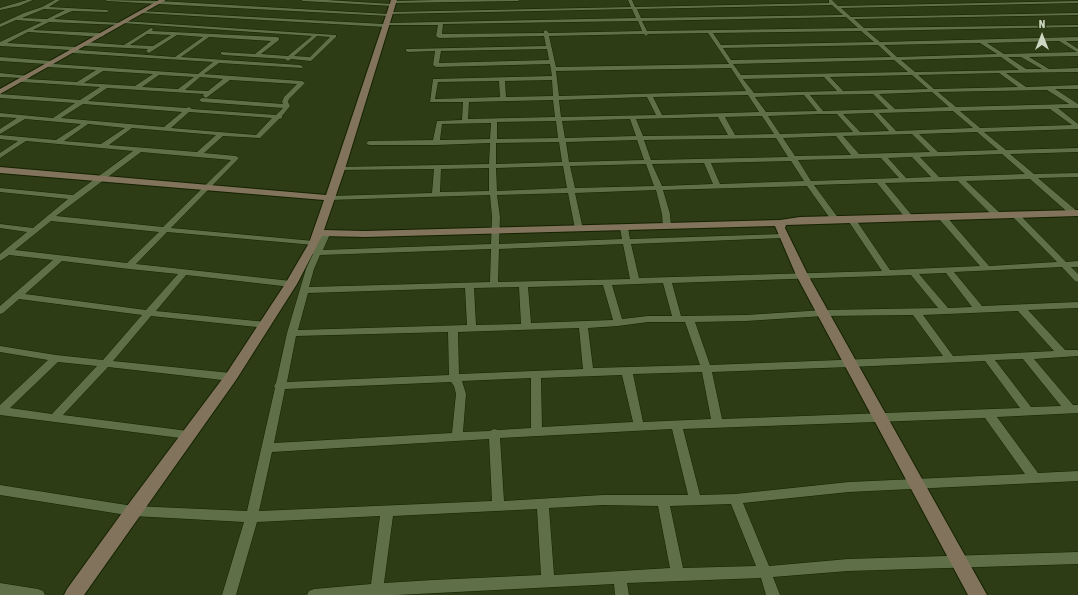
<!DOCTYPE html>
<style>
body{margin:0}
#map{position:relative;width:1078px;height:595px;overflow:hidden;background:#2d3c15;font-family:"Asap Condensed",sans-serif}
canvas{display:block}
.north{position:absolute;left:1022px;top:16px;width:40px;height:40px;-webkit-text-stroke:3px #2d3c15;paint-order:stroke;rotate:0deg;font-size:11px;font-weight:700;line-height:16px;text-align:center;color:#ccd6c0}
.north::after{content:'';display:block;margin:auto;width:14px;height:18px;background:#ccd6c0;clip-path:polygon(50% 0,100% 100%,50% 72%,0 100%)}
</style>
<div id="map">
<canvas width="1078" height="595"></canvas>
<div class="north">N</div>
</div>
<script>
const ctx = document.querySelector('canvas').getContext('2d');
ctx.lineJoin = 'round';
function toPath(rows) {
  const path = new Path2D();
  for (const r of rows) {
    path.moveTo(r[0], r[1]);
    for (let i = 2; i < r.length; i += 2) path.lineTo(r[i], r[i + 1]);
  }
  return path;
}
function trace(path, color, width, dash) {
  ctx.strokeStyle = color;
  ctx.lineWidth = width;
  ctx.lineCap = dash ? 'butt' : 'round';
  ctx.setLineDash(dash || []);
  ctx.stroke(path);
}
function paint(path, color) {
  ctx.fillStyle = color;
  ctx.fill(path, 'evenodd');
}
const street = toPath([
 [27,0,33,0,19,6,0,10,0,8,27,0],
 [55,0,60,0,49,7,107,10,109,11,107,12,72,11,54,19,121,23,123,21,336,35,336,37,311,61,291,59,288,61,285,59,223,55,221,54,221,52,255,54,271,41,209,37,181,57,300,65,303,67,302,68,219,63,204,74,302,81,305,83,289,99,288,102,290,106,282,116,282,118,279,119,260,138,223,136,204,153,236,156,239,158,171,228,314,241,318,243,323,232,329,232,330,234,323,250,491,244,492,217,490,195,330,200,326,198,330,196,432,193,434,169,338,170,338,168,340,167,489,164,490,143,436,145,369,145,366,143,369,141,433,140,437,121,462,120,463,102,430,102,433,79,552,76,550,64,436,67,433,65,435,51,408,52,406,51,406,49,546,46,544,36,439,38,436,36,438,25,387,25,385,27,142,13,140,13,140,11,384,24,386,23,636,18,632,9,391,14,389,16,158,4,107,1,105,0,159,1,388,14,390,12,631,7,628,0,632,0,635,7,829,3,829,0,832,0,838,6,1078,1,1078,3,841,8,851,17,1078,13,1078,15,854,19,864,28,1078,25,1078,27,867,31,880,42,1078,37,1078,41,1066,41,1078,49,1078,56,1029,57,1049,69,1078,68,1078,72,1006,73,1026,87,1078,85,1078,89,1055,89,1078,104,1078,108,1058,108,1078,124,1078,129,984,132,1006,150,1078,148,1078,152,1010,154,1034,174,1078,173,1078,177,1038,178,1078,212,1078,216,1072,216,1030,179,966,181,1001,214,1002,216,1001,218,995,218,958,181,885,183,914,218,910,220,907,220,877,183,814,185,839,219,835,221,832,221,807,186,663,190,670,214,671,227,667,229,663,227,662,214,656,190,575,193,583,229,579,231,575,229,568,193,497,195,500,217,499,244,622,239,620,228,624,226,628,228,630,239,783,234,787,236,783,238,631,244,639,278,882,271,847,219,851,217,854,217,890,270,980,266,940,220,939,218,943,216,946,216,989,266,1057,262,1012,216,1013,214,1019,214,1066,262,1078,261,1078,267,1071,267,1078,274,1078,282,1075,281,1062,267,954,272,982,306,1078,302,1078,308,1028,310,1065,350,1078,350,1078,356,1034,359,1073,405,1078,405,1078,413,997,417,1038,473,1078,471,1078,481,849,492,743,503,769,566,848,559,1078,552,1078,564,848,571,773,577,780,595,766,595,761,578,627,583,629,595,615,595,614,584,397,595,307,595,309,591,314,589,371,584,380,516,257,522,236,595,222,595,244,522,133,516,0,495,0,485,133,506,247,511,275,388,274,386,276,383,287,333,306,269,313,254,312,253,317,244,314,245,167,232,136,264,291,281,295,284,291,287,186,275,156,311,266,322,271,325,266,328,151,316,113,361,231,373,235,374,236,377,235,380,231,381,108,367,63,415,188,431,192,432,194,435,192,438,188,439,0,415,0,405,48,360,0,352,0,346,56,355,103,360,142,315,19,299,3,313,0,314,0,306,53,260,9,255,0,261,0,254,27,232,0,228,0,224,33,228,68,199,0,192,0,188,73,195,133,151,26,141,0,158,0,153,18,141,0,139,0,135,56,140,81,124,25,119,0,134,0,129,17,118,0,117,0,113,53,118,75,103,0,98,0,94,80,100,100,87,22,82,19,80,22,78,0,77,0,73,29,76,30,77,27,79,77,82,96,70,48,67,46,66,46,64,0,61,0,57,52,61,54,64,198,74,213,62,72,53,70,52,70,50,0,46,0,42,42,22,16,20,0,27,0,24,24,13,42,7,55,0],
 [832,5,843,15,641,18,637,9,832,5],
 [44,9,65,10,47,19,22,18,44,9],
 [846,17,858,28,647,31,642,21,846,17],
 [638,21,642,31,549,33,546,30,544,31,544,33,442,34,443,24,638,21],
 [49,22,120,25,122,23,312,36,288,56,261,54,279,40,279,38,277,37,152,31,153,29,151,28,124,45,85,42,82,44,85,46,148,49,146,51,149,53,177,35,203,37,175,57,79,50,79,48,77,47,7,43,28,32,101,37,104,35,101,33,33,30,49,22],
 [861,31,874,42,721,45,713,33,861,31],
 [708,33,729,64,556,67,549,36,644,34,646,36,648,34,708,33],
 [147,34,171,35,153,46,130,45,147,34],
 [317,36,330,37,310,57,294,56,317,36],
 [1059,41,1077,52,1004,54,987,43,1059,41],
 [980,43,997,54,897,57,884,45,980,43],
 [878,45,891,57,731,60,723,48,878,45],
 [547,49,549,60,439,63,441,51,547,49],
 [1001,57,1019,70,915,72,901,60,1001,57],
 [1008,57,1021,57,1042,69,1026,69,1008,57],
 [894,60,908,72,741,75,733,64,894,60],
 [731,68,746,91,559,96,556,71,731,68],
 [103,71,153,74,135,86,84,83,103,71],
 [999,73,1018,87,934,89,918,75,999,73],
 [159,75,194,77,178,89,142,87,159,75],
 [912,75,928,89,843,91,830,77,912,75],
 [200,77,223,79,208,91,185,90,200,77],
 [824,77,837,91,754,93,743,79,824,77],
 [230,80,297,84,284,97,282,102,283,104,202,98,199,100,202,102,283,108,276,115,192,109,189,107,186,108,88,101,107,88,204,94,203,96,206,98,230,80],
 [552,80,553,96,506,97,505,81,552,80],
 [499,81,500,97,435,99,438,82,499,81],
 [1047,90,1069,104,956,107,938,92,1047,90],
 [932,92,949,107,895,109,879,94,932,92],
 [873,94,888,109,823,111,810,95,873,94],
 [748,95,759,112,662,115,653,97,748,95],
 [804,95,817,111,766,112,755,97,804,95],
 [647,97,656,115,561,117,559,100,647,97],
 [553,100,555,117,468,119,469,102,553,100],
 [83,104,182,112,164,127,61,118,83,104],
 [1050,109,1072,125,980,128,960,111,1050,109],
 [953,111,973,128,896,131,879,113,953,111],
 [189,112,272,118,256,135,171,128,189,112],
 [873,113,889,131,860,132,843,114,873,113],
 [820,114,837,114,853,132,780,134,768,116,820,114],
 [762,116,774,134,735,135,725,117,762,116],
 [718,117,728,135,643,136,636,119,718,117],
 [630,119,636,136,565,138,562,121,630,119],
 [556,121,558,138,497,139,497,122,556,121],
 [491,123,490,139,440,140,442,124,491,123],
 [88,124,125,128,101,144,64,141,88,124],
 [132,128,216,135,197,152,109,145,132,128],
 [977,132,998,150,938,152,919,134,977,132],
 [912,134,930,152,859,154,843,136,912,134],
 [836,136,851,155,795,156,783,138,836,136],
 [776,138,788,157,651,160,644,140,776,138],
 [637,140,644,160,569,162,566,142,637,140],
 [559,142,562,162,496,164,496,143,559,142],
 [141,152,231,160,163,227,56,216,141,152],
 [1002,154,1025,174,939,177,920,157,1002,154],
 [912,157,931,177,906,178,888,158,912,157],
 [881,158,899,178,811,181,798,160,881,158],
 [791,161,804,181,720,184,711,163,791,161],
 [704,163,713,184,662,186,652,164,704,163],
 [646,164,654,186,575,188,570,166,646,164],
 [563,166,567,188,497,191,496,168,563,166],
 [489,168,489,191,440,192,441,169,489,168],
 [51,221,159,232,127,263,15,250,51,221],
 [623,244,630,279,498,282,499,249,623,244],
 [491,249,490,282,309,287,314,269,320,255,491,249],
 [62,261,129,269,178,274,146,310,25,294,62,261],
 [946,273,972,307,948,308,919,274,946,273],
 [911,275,938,308,824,310,746,315,681,316,672,283,911,275],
 [663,283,672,316,648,316,622,319,612,285,663,283],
 [603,285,613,320,531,323,528,287,603,285],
 [519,287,521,324,476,325,474,288,519,287],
 [465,288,467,325,298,330,308,293,465,288],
 [1018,311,1054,351,953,356,923,315,1018,311],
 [913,315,943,356,710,365,695,322,746,321,824,316,913,315],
 [648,322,685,322,700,365,593,368,588,328,618,326,648,322],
 [579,328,583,369,459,374,458,332,579,328],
 [448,332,449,375,287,382,296,336,448,332],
 [1023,359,1061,406,1031,407,995,360,1023,359],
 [985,361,1020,408,722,419,712,372,850,367,985,361],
 [58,362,97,366,52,414,10,408,58,362],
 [702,372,711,419,643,422,633,374,702,372],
 [622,375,633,422,542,427,541,378,622,375],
 [531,378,531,428,498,430,494,429,490,431,463,432,466,394,462,381,531,378],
 [451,382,454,386,456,394,452,433,274,443,285,389,451,382],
 [985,418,1025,474,849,482,735,494,700,495,683,429,985,418],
 [672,429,688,495,603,495,504,501,500,438,672,429],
 [489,439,492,501,259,511,272,452,489,439],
 [731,504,756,566,683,568,670,506,731,504],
 [603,505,658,506,670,568,554,575,549,508,603,505],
 [537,509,541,575,433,580,384,583,393,516,537,509],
 [301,0,327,0,392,4,394,5,392,6,303,1,301,0],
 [434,0,520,0,518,1,394,3,392,2,394,1,434,0],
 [0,583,38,589,43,591,45,595,0,595,0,583]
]);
const secondary = toPath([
 [159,0,166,0,0,94,0,89,159,0],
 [391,0,397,0,345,169,324,230,365,231,780,220,800,217,1078,210,1078,216,786,225,785,228,808,275,987,595,968,595,796,275,775,226,365,237,322,236,297,284,236,380,84,595,64,595,67,589,127,506,226,374,285,284,309,243,324,200,0,173,0,167,326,195,391,0]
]);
trace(street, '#152200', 1);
trace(secondary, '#152200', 2);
paint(street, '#5f7048');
paint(secondary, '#82735d');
</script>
